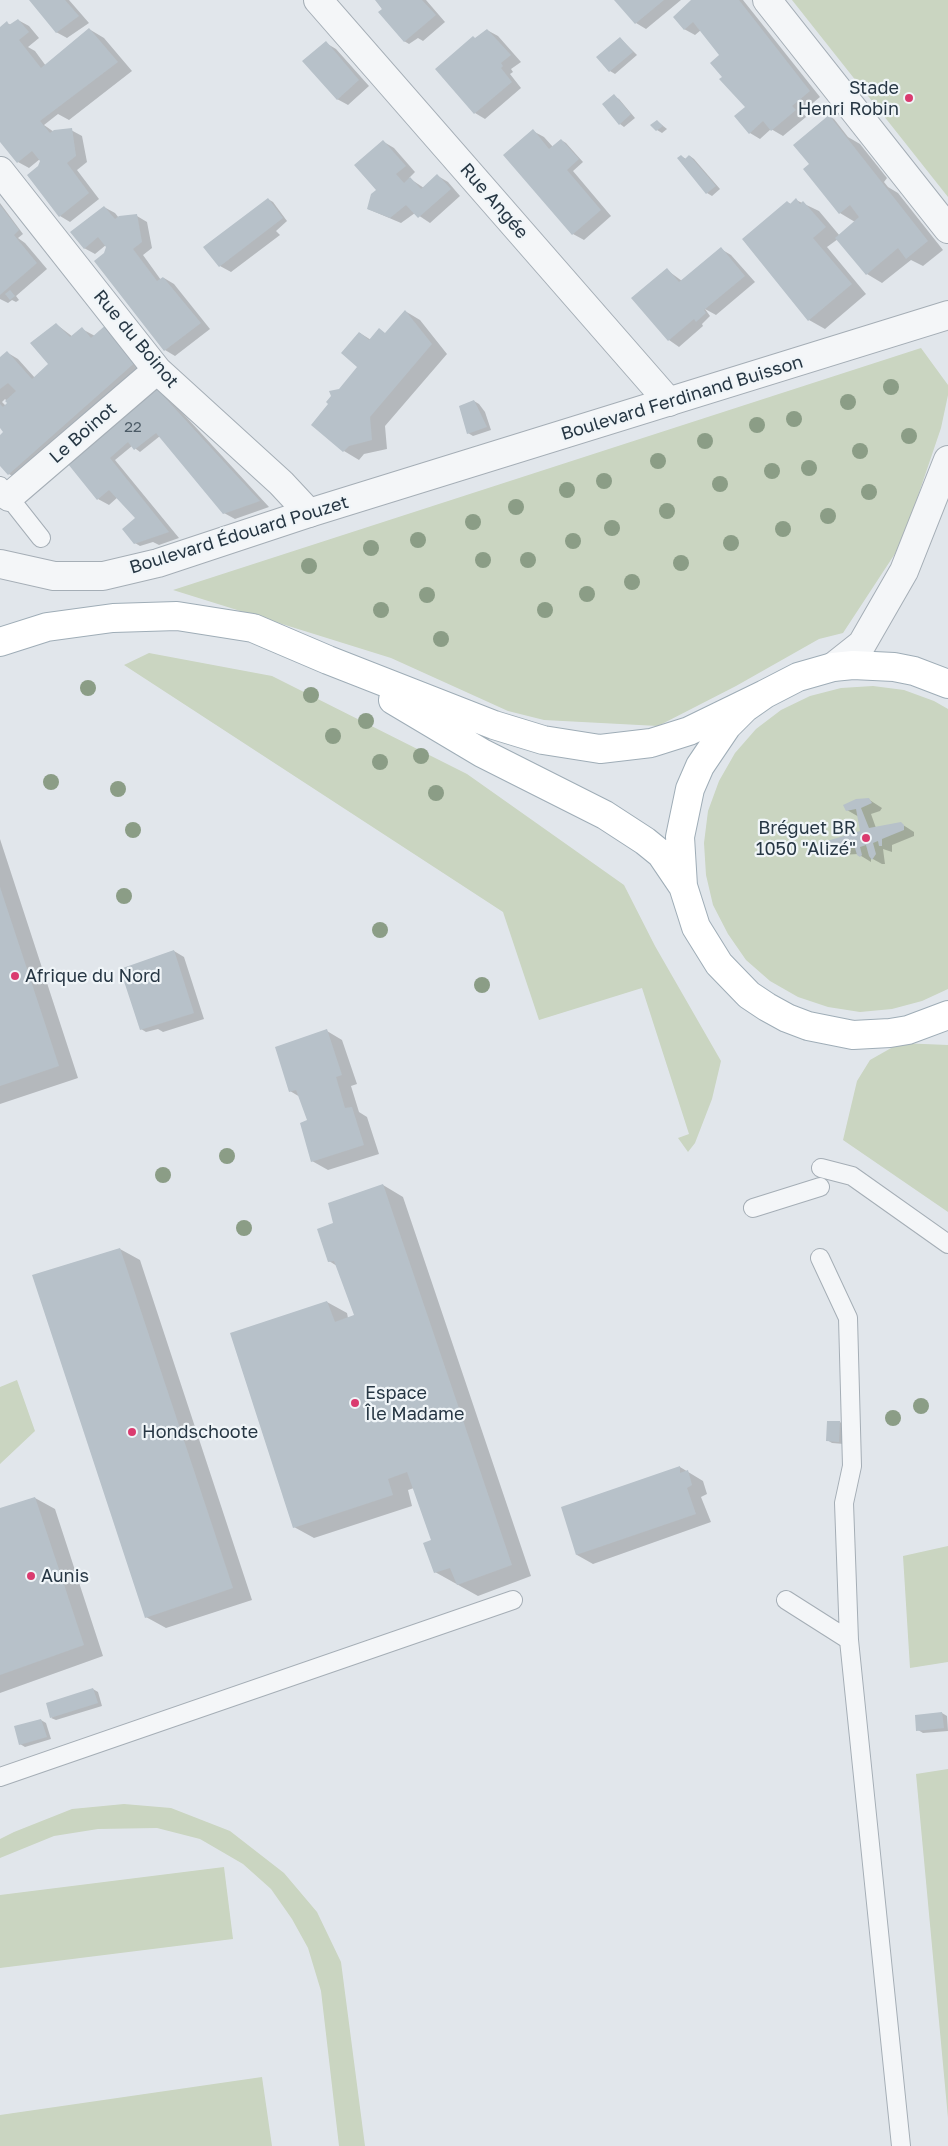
<!DOCTYPE html>
<meta charset="utf-8">
<style>
body{margin:0}
canvas{display:block;background:#e1e6eb}
</style>
<canvas width="948" height="2146"></canvas>
<script>
const ctx = document.querySelector('canvas').getContext('2d');
ctx.lineJoin = 'round';
function paint(path, color) {
  ctx.fillStyle = color;
  ctx.fill(path, 'evenodd');
}
function toPath(rows) {
  const path = new Path2D();
  for (const r of rows) {
    path.moveTo(r[0], r[1]);
    for (let i = 2; i < r.length; i += 2) path.lineTo(r[i], r[i + 1]);
  }
  return path;
}
function trace(path, color, width, dash) {
  ctx.strokeStyle = color;
  ctx.lineWidth = width;
  ctx.lineCap = dash ? 'butt' : 'round';
  ctx.setLineDash(dash || []);
  ctx.stroke(path);
}
function label(font, color, halo, rows, align = 'center') {
  ctx.font = font + ' "Golos Text",sans-serif';
  ctx.lineWidth = 4.5;
  ctx.setLineDash([]);
  ctx.textBaseline = 'middle';
  ctx.strokeStyle = halo;
  ctx.fillStyle = color;
  for (const [text, x, y, turn = 0] of rows) {
    ctx.save();
    ctx.translate(x, y);
    ctx.rotate((+turn || 0) * Math.PI / 180);
    ctx.textAlign = isNaN(turn) ? turn : align;
    if (halo) ctx.strokeText(text, 0, 0);
    ctx.fillText(text, 0, 0);
    ctx.restore();
  }
}
paint(toPath([
 [792,0,948,0,948,197],
 [921,348,948,385,948,395,941,428,902,543,843,633,819,639,736,686,658,726,544,720,508,711,391,658,173,590],
 [149,653,272,676,467,774,624,885,655,946,721,1061,712,1099,695,1143,688,1152,678,1138,689,1134,642,988,539,1020,503,912,124,665],
 [873,686,904,690,934,701,948,709,948,989,922,1001,892,1009,860,1012,828,1007,798,997,770,981,746,960,728,934,713,905,706,875,704,843,708,811,719,781,735,753,756,729,781,710,810,696,841,688],
 [900,1043,948,1045,948,1212,843,1140,857,1081,870,1060],
 [17,1380,35,1431,0,1464,0,1387],
 [948,1546,948,1662,910,1668,903,1556],
 [948,1769,948,2118,916,1774],
 [124,1804,171,1808,230,1831,284,1873,317,1912,341,1962,365,2146,339,2146,321,1991,308,1948,292,1919,271,1889,243,1864,200,1839,157,1828,98,1829,54,1836,0,1858,0,1839,14,1832,72,1809],
 [224,1867,233,1939,0,1968,0,1895],
 [262,2077,272,2146,0,2146,0,2115]
]), '#cad5c1');
paint(toPath([
 [30,0,69,0,89,23,67,38,56,32],
 [376,0,426,0,445,22,423,41,418,38,409,44,404,41],
 [616,0,681,0,646,29,636,23],
 [694,0,743,0,820,97,802,112,806,117,783,136,771,129,760,139,750,133,747,107,723,77,721,55,701,30,695,35,684,29],
 [18,20,29,26,39,38,28,47,35,51,46,66,89,29,104,38,132,71,69,120,58,114,44,125,54,132,71,130,82,136,87,162,77,170,99,199,70,222,60,216,39,167,41,161,40,159,29,168,18,162,0,140,0,28,7,23,11,25],
 [487,30,498,36,521,62,511,69,513,72,510,74,521,88,485,119,475,113,476,39],
 [620,38,637,55,615,74,610,71,598,57],
 [326,43,336,49,369,86,348,105,337,99],
 [614,96,619,99,635,118,624,127,620,124],
 [829,116,834,119,848,137,860,144,887,178,884,182,888,187,898,193,943,250,923,266,911,260,882,283,867,274,838,239,827,247,866,294,825,329,809,320,787,202,791,204,796,200,819,211,840,236,855,222,840,213,811,164],
 [657,121,667,129,662,133,657,130],
 [533,131,544,137,553,147,561,140,566,143,583,162,573,171,611,216,584,240,573,234],
 [384,142,394,148,415,172,409,178,424,188,438,176,448,182,460,196,430,223,415,213,401,223,368,209,378,190],
 [681,156,686,159,690,156,694,159,720,189,712,196,707,193],
 [268,199,273,202,287,221,276,231,280,235,231,272,220,266,204,247],
 [0,203,23,234,18,238,25,243,47,269,16,296,19,300,16,302,12,300,8,303,0,299],
 [104,207,115,213,119,218,137,216,147,222,152,248,143,255,161,280,164,278,174,284,210,329,175,356,165,350,105,254,108,247,106,245,95,254,84,248],
 [721,249,731,255,755,282,716,315,705,309,710,316,702,324,703,326,679,347,669,340,667,270,682,281],
 [405,311,420,320,447,354,385,426,387,449,364,454,359,460,344,451,313,425,359,366,360,333,371,340,385,334],
 [56,324,73,337,82,329,149,365,19,480,9,474,0,464,0,436,5,432,0,426,0,358,8,353,18,359,35,378,50,364],
 [5,399,9,403,6,406,2,402],
 [156,389,166,395,269,507,235,519,224,513,160,436,140,452,132,446,115,460,179,538,159,545,153,542,140,546,135,543,137,518,118,497,109,505,98,499,69,464],
 [474,401,479,404,485,412,491,430,473,436,468,433],
 [868,799,882,808,880,811,871,814,876,828,900,823,914,832,914,836,892,845,892,852,883,849,885,864,882,864,871,858,871,862,858,854,841,855,827,845,862,831,859,817,847,810],
 [0,839,78,1078,0,1104],
 [174,951,184,957,204,1019,163,1032,158,1029,146,1032,141,1029],
 [327,1031,342,1040,357,1084,351,1086,359,1112,367,1117,379,1154,328,1170,312,1161,308,1121,300,1097,290,1091],
 [383,1185,403,1197,531,1576,478,1596,435,1572,432,1540,414,1488,408,1490,412,1506,314,1538,294,1527,327,1302,347,1313,348,1318,356,1316,337,1266,329,1261,335,1224],
 [120,1249,140,1260,252,1600,166,1628,146,1617],
 [840,1422,844,1425,844,1444,832,1443,827,1440],
 [680,1467,703,1481,707,1494,701,1497,711,1522,593,1564,577,1555,562,1508],
 [35,1498,55,1509,103,1656,0,1693,0,1509],
 [93,1689,98,1692,102,1706,56,1720,51,1718],
 [942,1713,947,1716,948,1731,923,1733,918,1730],
 [41,1720,46,1723,51,1739,25,1747,20,1744]
]), '#0003');
paint(toPath([
 [29,0,65,0,79,16,56,33],
 [375,0,422,0,436,15,404,42,378,12,382,9],
 [614,0,664,0,635,24],
 [691,0,739,0,810,91,792,106,796,110,771,131,763,121,749,134,734,116,745,107,719,79,722,77,710,63,719,55,693,22,684,30,673,17],
 [18,19,29,32,19,40,41,68,89,28,118,62,40,121,50,133,54,130,72,128,76,156,67,163,89,193,59,217,27,175,38,166,40,161,32,151,17,163,0,142,0,27,7,21,9,25],
 [487,29,511,55,501,63,503,66,501,68,512,82,474,114,435,69,473,36,475,38],
 [620,37,633,52,609,72,596,57],
 [326,41,359,80,337,100,302,61],
 [614,94,631,114,619,125,602,104],
 [829,115,928,241,906,259,898,248,866,275,835,238,859,217,850,205,839,214,803,169,809,164,793,145],
 [657,120,663,126,656,131,650,125],
 [533,129,549,149,561,139,579,159,567,170,601,210,572,235,503,155],
 [383,140,406,166,396,174,404,183,410,177,421,189,437,174,451,189,418,218,406,205,390,218,367,209,371,194,376,190,354,165],
 [681,155,685,159,689,155,716,186,706,194,677,158],
 [268,198,283,218,219,267,203,247],
 [796,198,800,204,803,201,826,227,813,238,852,284,808,321,742,239,787,201,790,204],
 [0,205,19,230,14,235,37,263,0,295],
 [104,206,115,219,119,216,137,214,142,242,133,249,157,281,163,277,201,323,164,351,94,261,104,253,106,247,98,237,84,249,70,232],
 [721,247,745,276,704,310,706,313,696,322,694,319,668,341,631,298,667,268,679,282],
 [10,290,15,296,10,300,5,294],
 [405,310,432,344,370,417,372,440,349,446,343,452,311,425,328,404,326,402,331,396,329,391,339,389,357,367,341,353,359,332,369,340,379,328,385,333],
 [56,323,70,337,82,327,91,338,108,323,139,359,8,475,0,466,0,435,3,432,0,428,0,404,3,407,7,403,5,401,16,391,8,383,0,389,0,357,7,351,32,379,48,364,30,343],
 [156,388,260,501,223,514,156,433,134,450,128,442,110,458,169,532,134,544,122,529,135,518,109,490,97,500,68,464],
 [474,400,487,427,467,434,459,406],
 [869,798,872,803,861,808,869,828,901,822,904,825,904,830,882,839,882,846,879,846,878,841,873,843,876,854,872,860,869,856,866,845,860,847,862,855,860,857,857,855,855,848,827,848,827,841,860,831,856,809,846,811,843,805,856,799],
 [0,887,59,1066,0,1086],
 [174,950,194,1013,140,1030,120,969],
 [327,1029,342,1075,336,1077,345,1108,352,1107,364,1145,311,1162,300,1123,307,1120,296,1090,289,1092,275,1047],
 [383,1184,512,1565,457,1585,450,1568,434,1573,423,1543,431,1540,407,1472,388,1479,393,1495,293,1528,230,1333,327,1301,335,1322,354,1315,334,1261,328,1262,317,1229,333,1223,328,1203],
 [120,1248,233,1588,145,1618,32,1275],
 [827,1421,840,1421,839,1442,826,1441],
 [680,1466,680,1473,688,1470,692,1485,687,1488,696,1514,576,1555,561,1507],
 [35,1497,84,1645,0,1675,0,1508],
 [93,1688,98,1703,50,1718,46,1703],
 [942,1712,944,1728,916,1731,915,1715],
 [41,1719,47,1737,19,1745,14,1726]
]), '#b7c1c9');
const service = toPath([
 [0,486,41,538],
 [821,1168,852,1176,948,1244],
 [753,1208,820,1187],
 [820,1258,848,1318,852,1466,844,1503,849,1640,901,2146],
 [786,1600,849,1640],
 [0,1777,513,1600]
]);
const minor = toPath([
 [318,0,669,402],
 [767,0,948,229],
 [0,171,157,370,281,483,309,513],
 [9,497,157,370]
]);
const tertiary = toPath([
 [0,564,54,576,103,576,158,563,309,513,948,315],
 [833,667,862,644,904,571,948,460]
]);
const primary = toPath([
 [0,642,47,627,113,618,177,616,253,628,328,660,494,725,543,740,600,749,651,743,689,731,765,694],
 [948,684,914,671,894,667,853,665,833,667,798,677,765,694,745,708,727,726,700,766,690,789,680,837,683,886,696,927,719,964,749,995,767,1007,787,1018,808,1026,853,1035,890,1033,908,1030,948,1015],
 [393,700,482,753,605,815,645,841,661,854,682,885]
]);
trace(service, '#a5aeb6', 20);
trace(minor, '#a5aeb6', 30);
trace(tertiary, '#a5aeb6', 30);
trace(primary, '#9fadb7', 30);
trace(service, '#f4f6f8', 18);
trace(minor, '#f4f6f8', 28);
trace(tertiary, '#f4f6f8', 28);
trace(primary, '#fff', 28);
ctx.fillStyle = '#8b9d86';
for (const [x, y] of [
 [891,387],
 [848,402],
 [794,419],
 [757,425],
 [909,436],
 [705,441],
 [860,451],
 [658,461],
 [809,468],
 [772,471],
 [604,481],
 [720,484],
 [567,490],
 [869,492],
 [516,507],
 [667,511],
 [828,516],
 [473,522],
 [612,528],
 [783,529],
 [418,540],
 [573,541],
 [731,543],
 [371,548],
 [483,560],
 [528,560],
 [681,563],
 [309,566],
 [632,582],
 [587,594],
 [427,595],
 [381,610],
 [545,610],
 [441,639],
 [88,688],
 [311,695],
 [366,721],
 [333,736],
 [421,756],
 [380,762],
 [51,782],
 [118,789],
 [436,793],
 [133,830],
 [124,896],
 [380,930],
 [482,985],
 [227,1156],
 [163,1175],
 [244,1228],
 [921,1406],
 [893,1418]
]) {
  ctx.beginPath();
  ctx.arc(x, y, 8, 0, 2 * Math.PI);
  ctx.fill();
}
for (const [x, y, r, color] of [
 [909,98,5,"#da3b6f"],
 [866,838,5,"#da3b6f"],
 [15,976,5,"#da3b6f"],
 [355,1403,5,"#da3b6f"],
 [132,1432,5,"#da3b6f"],
 [31,1576,5,"#da3b6f"]
]) {
  const dot = new Path2D();
  dot.arc(x, y, r, 0, 2 * Math.PI);
  ctx.fillStyle = color;
  ctx.fill(dot);
  trace(dot, '#f0f5f8', 2);
}
label('15px', '#4b5a65', null, [
 ["22",133,427]
]);
label('18px', '#273744', '#f0f5f8', [
 ["Stade",899,88,"right"],
 ["Henri Robin",899,109,"right"],
 ["Bréguet BR",856,828,"right"],
 ["1050 \"Alizé\"",856,849,"right"],
 ["Afrique du Nord",25,976],
 ["Espace",365,1393],
 ["Île Madame",365,1414],
 ["Hondschoote",142,1432],
 ["Aunis",41,1576]
], 'left');
label('18px', '#273744', '#f0f5f8', [
 ["Rue Angée",494,201,49],
 ["Rue du Boinot",136,339,50],
 ["Boulevard Ferdinand Buisson",682,398,-17],
 ["Le Boinot",83,433,-41],
 ["Boulevard Édouard Pouzet",239,535,-17]
]);
</script>
